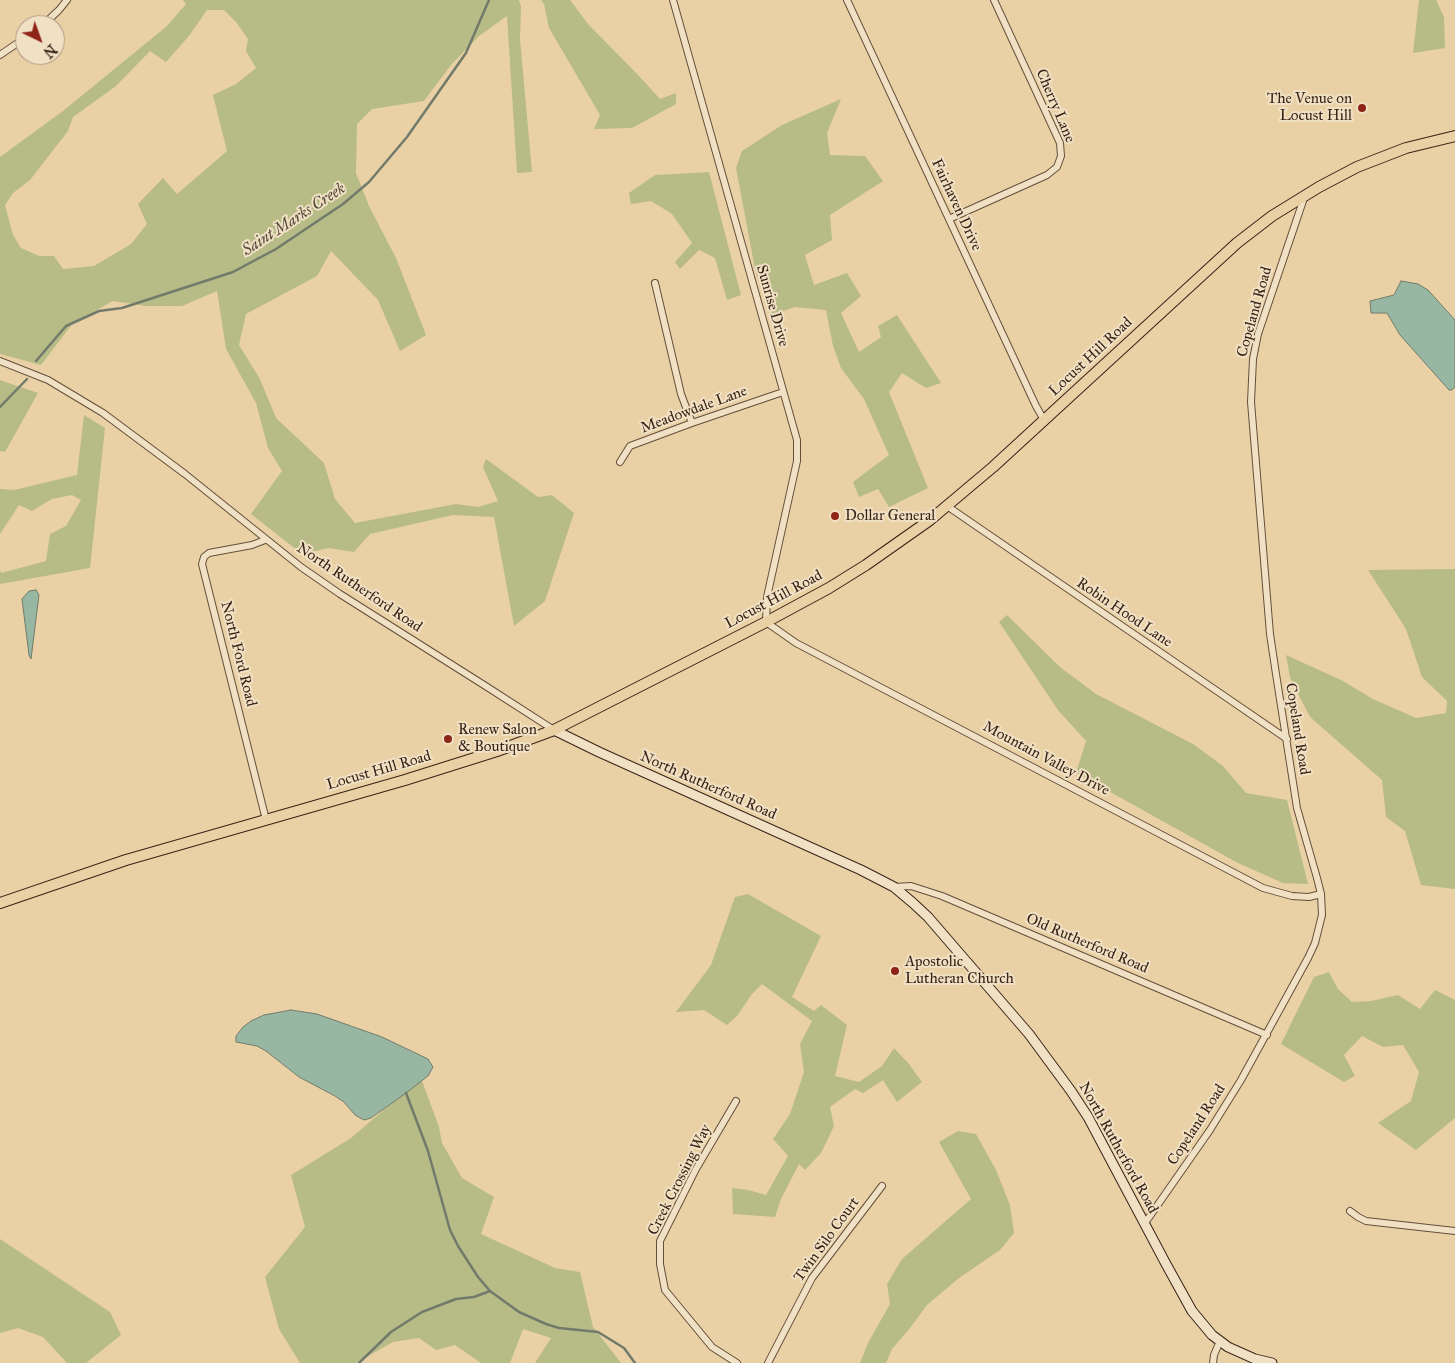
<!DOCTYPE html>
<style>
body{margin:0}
#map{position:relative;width:1455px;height:1363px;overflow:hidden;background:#ead1a5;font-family:"IM FELL Great Primer",serif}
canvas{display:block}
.north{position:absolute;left:15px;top:15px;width:50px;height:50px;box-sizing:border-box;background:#f1e1c4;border:1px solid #a7957f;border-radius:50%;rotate:138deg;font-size:14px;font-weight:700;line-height:20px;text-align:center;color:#382217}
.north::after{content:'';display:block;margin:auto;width:18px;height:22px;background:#8f2418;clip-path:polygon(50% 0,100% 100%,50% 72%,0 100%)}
</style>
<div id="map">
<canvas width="1455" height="1363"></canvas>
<div class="north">N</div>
</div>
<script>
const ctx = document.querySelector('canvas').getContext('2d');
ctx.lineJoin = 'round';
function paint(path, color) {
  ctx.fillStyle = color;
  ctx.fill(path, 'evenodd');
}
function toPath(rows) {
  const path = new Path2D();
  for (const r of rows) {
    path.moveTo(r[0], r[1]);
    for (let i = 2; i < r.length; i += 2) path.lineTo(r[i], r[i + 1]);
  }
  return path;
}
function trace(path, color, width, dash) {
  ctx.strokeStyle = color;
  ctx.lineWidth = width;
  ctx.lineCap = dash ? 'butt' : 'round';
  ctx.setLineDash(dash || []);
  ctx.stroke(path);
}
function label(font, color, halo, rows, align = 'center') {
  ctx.font = font + ' "IM FELL Great Primer",serif';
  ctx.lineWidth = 4;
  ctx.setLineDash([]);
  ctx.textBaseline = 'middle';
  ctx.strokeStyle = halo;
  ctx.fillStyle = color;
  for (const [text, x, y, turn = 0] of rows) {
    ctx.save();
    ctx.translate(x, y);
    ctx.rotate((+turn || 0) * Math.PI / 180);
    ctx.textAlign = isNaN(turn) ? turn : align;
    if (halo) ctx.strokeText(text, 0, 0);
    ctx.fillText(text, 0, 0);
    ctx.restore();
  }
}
paint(toPath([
 [183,0,519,0,521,7,520,39,532,172,517,173,507,16,479,36,451,65,424,101,372,109,357,124,356,173,369,206,396,258,426,335,400,351,378,300,331,251,317,276,246,314,239,345,260,379,276,418,324,463,335,499,355,523,456,504,478,507,498,501,483,467,486,459,538,497,552,495,574,513,545,601,514,626,494,517,453,515,370,534,354,552,329,548,302,554,251,514,282,471,268,448,256,403,226,349,217,291,182,306,146,306,113,301,73,323,41,365,0,354,0,157,63,111,167,26,186,4],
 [207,10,224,10,236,22,248,39,246,51,256,68,236,84,213,95,227,151,177,194,163,178,138,204,147,224,131,244,94,266,63,269,54,256,39,256,21,248,13,235,5,205,13,193,30,180,68,131,73,117,116,86,150,51,166,62,189,36],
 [541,0,570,0,588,24,639,76,660,99,676,93,676,104,632,128,594,129,600,115,549,28,544,4],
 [1419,0,1436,0,1444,17,1445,48,1413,53],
 [841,99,827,133,830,155,865,156,883,181,830,215,832,240,805,255,814,285,847,273,861,296,841,313,859,352,881,337,878,326,897,315,941,383,926,388,902,373,889,392,928,488,889,507,878,489,859,497,853,482,889,455,864,399,841,368,833,346,826,310,795,307,771,315,755,269,736,168,742,151,782,125],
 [709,172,741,295,727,300,715,258,699,250,680,269,675,262,692,243,672,214,651,201,631,204,629,193,655,175],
 [0,380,38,393,5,452,0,451],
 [84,415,105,428,90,568,0,584,0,569,1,573,46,561,50,534,66,526,81,500,72,495,52,499,32,511,19,505,0,534,0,489,14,490,77,475],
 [1455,569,1455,889,1421,885,1405,831,1386,817,1382,780,1310,717,1290,678,1286,655,1341,680,1373,699,1416,718,1446,713,1447,701,1422,677,1406,629,1368,570],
 [1007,615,1060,667,1096,694,1193,744,1223,766,1246,793,1287,800,1308,884,1283,883,1238,863,1076,773,1086,741,1058,710,999,622],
 [748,894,821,936,792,997,814,1011,821,1005,847,1025,835,1076,859,1082,882,1066,894,1048,909,1064,922,1082,897,1102,883,1080,863,1093,855,1089,830,1107,834,1126,821,1153,805,1170,799,1164,781,1199,775,1217,733,1214,732,1188,748,1190,766,1195,788,1156,773,1139,790,1114,804,1072,800,1044,812,1021,762,984,752,994,737,1016,727,1025,704,1010,676,1012,711,965,735,897],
 [1329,972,1338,989,1352,1002,1371,1001,1398,995,1420,1009,1435,990,1455,1000,1455,1118,1416,1150,1378,1123,1411,1101,1419,1072,1403,1045,1383,1047,1362,1036,1344,1055,1355,1076,1344,1082,1281,1044,1314,977],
 [421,1078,439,1127,442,1143,462,1178,494,1197,481,1234,555,1268,580,1272,593,1327,621,1363,535,1363,551,1338,523,1329,510,1363,481,1363,455,1345,436,1350,419,1338,393,1342,356,1363,300,1363,279,1329,265,1277,305,1227,291,1175,351,1138],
 [958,1131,976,1134,996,1170,1010,1205,1014,1233,1000,1250,959,1278,927,1305,910,1328,892,1349,886,1363,860,1363,868,1343,890,1304,887,1284,902,1259,971,1199,939,1142],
 [0,1239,110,1312,121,1335,86,1363,67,1363,43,1337,18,1328,0,1333]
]), '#b7bb86');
const water = toPath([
 [1401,281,1418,284,1428,290,1455,320,1455,387,1452,390,1449,390,1400,335,1387,313,1371,313,1370,301,1394,295,1401,281],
 [36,590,39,595,31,659,29,655,22,599,29,591,36,590],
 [291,1010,317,1014,382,1037,428,1059,433,1067,428,1076,406,1093,371,1118,364,1120,355,1115,344,1102,335,1096,299,1077,266,1051,257,1046,236,1042,236,1036,243,1027,251,1021,264,1015,291,1010]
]);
paint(water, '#98b7a3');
trace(water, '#727b6b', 1);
trace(toPath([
 [36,361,66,326,99,311,122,308,233,272,276,249,343,204,369,182,407,137,466,53,489,0],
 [0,407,27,379],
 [406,1093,428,1151,450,1230,458,1246,478,1277,490,1291,519,1312,546,1324,559,1328,598,1332,624,1348,635,1363],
 [359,1363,391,1332,422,1312,456,1299,474,1297,490,1291]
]), '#727b6b', 2.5);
const street = toPath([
 [673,0,797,440,797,461,767,597,766,622,796,643,1263,888,1292,896,1309,897,1321,894],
 [847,0,1036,406,1044,420],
 [43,25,59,10,67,0],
 [0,55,25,38],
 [949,219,1047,175,1057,167,1061,156,1060,143,994,0],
 [655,283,681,394,692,423],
 [0,361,48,380,103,413,185,474,301,567,340,594,484,685,554,730],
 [620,462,630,446,692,423,783,392],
 [947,506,1287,739],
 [265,540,252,545,209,553,204,557,202,564,266,820],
 [894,887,911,886,942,896,1267,1035],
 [736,1101,696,1169,660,1241,660,1264,665,1290,712,1347,737,1363],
 [1350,1211,1358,1217,1366,1221,1455,1231],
 [1145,1223,1210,1130,1241,1080,1308,958,1315,943,1322,915,1321,894,1317,878,1297,808,1276,674,1270,634,1251,402,1253,359,1258,334,1305,195],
 [768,1363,812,1278,882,1186],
 [1213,1363,1214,1355,1220,1341]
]);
const secondary = toPath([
 [554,730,599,752,861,870,894,887,913,903,928,917,1029,1034,1071,1091,1088,1117,1166,1264,1192,1311,1212,1335,1228,1347,1255,1359,1272,1363]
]);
const primary = toPath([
 [0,903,126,860,405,780,497,751,554,730,766,622,829,588,866,565,930,520,993,467,1237,243,1272,216,1319,187,1357,167,1406,148,1455,136]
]);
trace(street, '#644e3a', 8);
trace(secondary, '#382217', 11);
trace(primary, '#382217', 12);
trace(street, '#f1e1c4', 6);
trace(secondary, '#f1e1c4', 9);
trace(primary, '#ead1a5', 10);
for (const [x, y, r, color] of [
 [1362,108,5,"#8f2418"],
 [835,516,5,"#8f2418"],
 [448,739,5,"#8f2418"],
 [895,971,5,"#8f2418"]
]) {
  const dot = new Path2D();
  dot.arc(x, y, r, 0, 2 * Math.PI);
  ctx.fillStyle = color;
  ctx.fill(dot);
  trace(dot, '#f1e1c4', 2);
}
label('15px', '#382217', '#f1e1c4', [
 ["The Venue on",1352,99,"right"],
 ["Locust Hill",1352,116,"right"],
 ["Dollar General",845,516],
 ["Renew Salon",458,730],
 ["& Boutique",458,747],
 ["Apostolic",905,962],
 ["Lutheran Church",905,979]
], 'left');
label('15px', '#382217', '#f1e1c4', [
 ["Cherry Lane",1055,106,67],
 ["Fairhaven Drive",956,205,65],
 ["Sunrise Drive",772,306,74],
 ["Copeland Road",1255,312,-74],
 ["Locust Hill Road",1091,357,-43],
 ["Meadowdale Lane",694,410,-20],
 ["North Rutherford Road",359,588,34],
 ["Locust Hill Road",774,600,-28],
 ["Robin Hood Lane",1124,613,34],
 ["North Ford Road",238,654,76],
 ["Copeland Road",1297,729,81],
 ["Mountain Valley Drive",1046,759,28],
 ["Locust Hill Road",379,771,-16],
 ["North Rutherford Road",708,786,24],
 ["Old Rutherford Road",1087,944,23],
 ["Copeland Road",1197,1125,-57],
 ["North Rutherford Road",1118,1148,61],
 ["Creek Crossing Way",680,1180,-63],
 ["Twin Silo Court",827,1240,-54]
]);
label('italic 16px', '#50473a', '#f1e1c4', [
 ["Saint Marks Creek",294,220,-33]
]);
</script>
